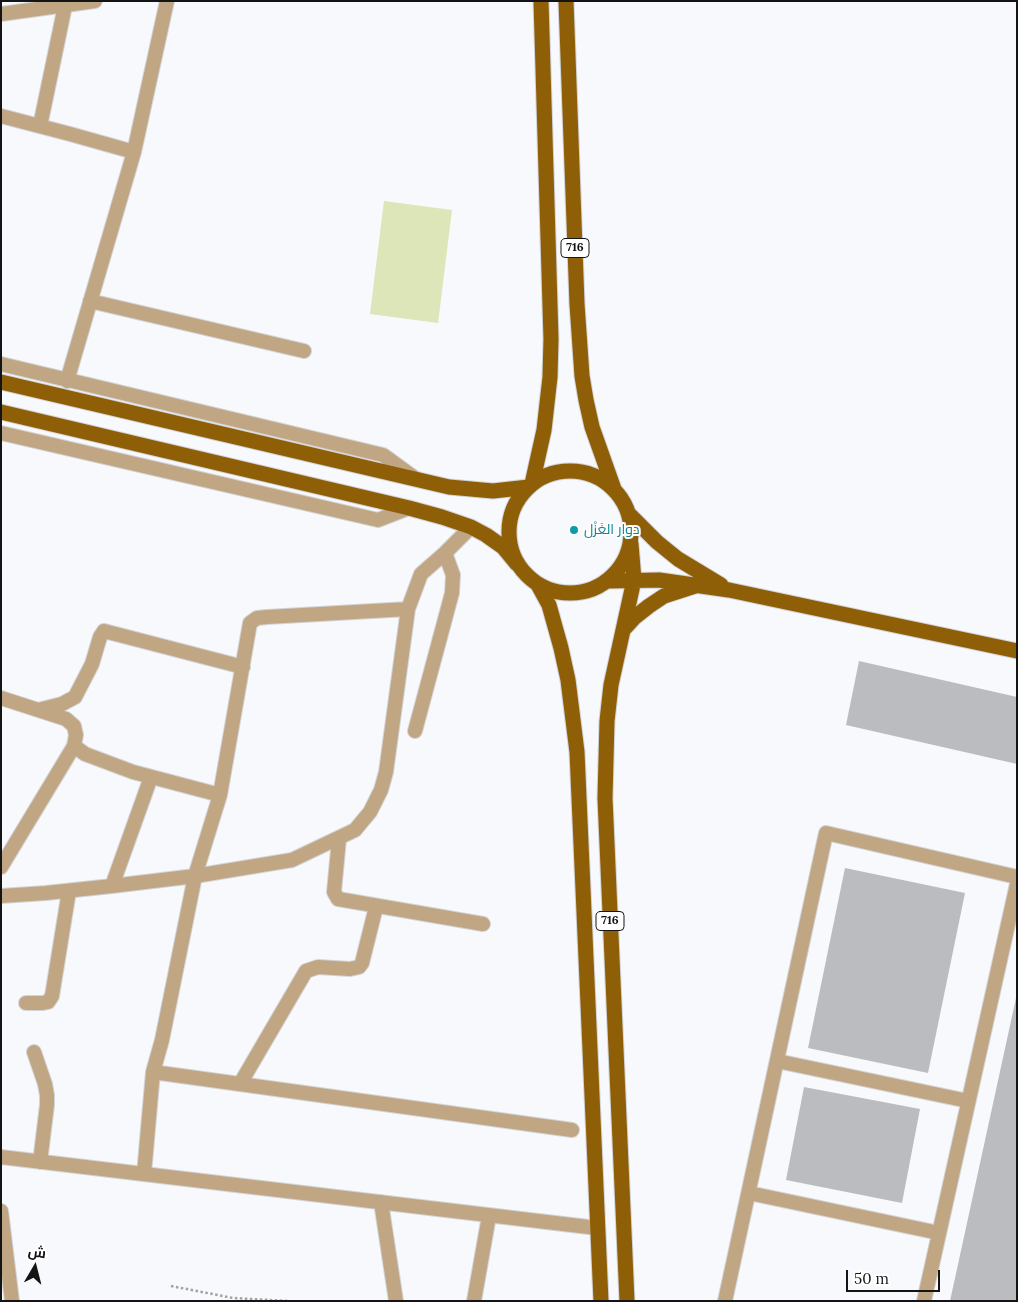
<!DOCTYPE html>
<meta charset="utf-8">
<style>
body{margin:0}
#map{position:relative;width:1018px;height:1302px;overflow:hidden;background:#f7f9fc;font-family:Lora,Cairo,serif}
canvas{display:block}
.frame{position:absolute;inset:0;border:2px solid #141415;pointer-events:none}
.north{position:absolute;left:10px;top:1242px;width:50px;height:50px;-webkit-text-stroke:4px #fff;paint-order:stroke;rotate:8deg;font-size:14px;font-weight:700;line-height:20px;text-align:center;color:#141415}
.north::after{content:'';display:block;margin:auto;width:18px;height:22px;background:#141415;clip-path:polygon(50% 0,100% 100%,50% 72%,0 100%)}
.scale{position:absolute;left:846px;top:1270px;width:94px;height:22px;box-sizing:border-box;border:2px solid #141415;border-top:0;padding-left:6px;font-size:15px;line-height:18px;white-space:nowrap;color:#141415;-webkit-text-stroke:4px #fff;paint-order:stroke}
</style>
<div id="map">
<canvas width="1018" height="1302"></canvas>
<div class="frame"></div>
<div class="north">ش</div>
<div class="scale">50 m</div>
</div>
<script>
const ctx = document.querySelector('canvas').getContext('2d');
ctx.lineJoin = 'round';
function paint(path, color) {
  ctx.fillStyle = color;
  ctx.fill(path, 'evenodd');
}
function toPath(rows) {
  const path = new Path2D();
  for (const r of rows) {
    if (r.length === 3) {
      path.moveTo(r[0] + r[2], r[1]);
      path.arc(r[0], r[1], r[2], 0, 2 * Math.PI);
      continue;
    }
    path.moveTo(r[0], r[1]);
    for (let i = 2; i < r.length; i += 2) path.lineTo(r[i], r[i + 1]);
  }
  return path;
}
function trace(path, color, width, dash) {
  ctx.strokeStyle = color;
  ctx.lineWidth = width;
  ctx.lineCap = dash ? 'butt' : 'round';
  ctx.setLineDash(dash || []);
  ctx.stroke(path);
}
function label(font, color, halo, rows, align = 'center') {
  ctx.font = font + ' Lora,Cairo,serif';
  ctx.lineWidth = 4;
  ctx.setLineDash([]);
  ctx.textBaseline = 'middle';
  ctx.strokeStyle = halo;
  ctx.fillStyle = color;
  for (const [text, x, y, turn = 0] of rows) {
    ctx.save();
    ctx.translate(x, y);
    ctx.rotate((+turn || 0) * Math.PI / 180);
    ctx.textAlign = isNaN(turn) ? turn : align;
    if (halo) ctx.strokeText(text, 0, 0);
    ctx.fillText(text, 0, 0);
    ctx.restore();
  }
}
paint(toPath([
 [384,201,452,210,438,323,370,314]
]), '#dce6b9');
paint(toPath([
 [859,661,1017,697,1017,764,846,725],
 [845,868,965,893,928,1073,808,1048],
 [1016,998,1017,1301,950,1301],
 [804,1087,920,1109,902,1203,786,1180]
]), '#bbbcbf');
const minor = toPath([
 [1,14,95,1],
 [1,116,70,134,134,152],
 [40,126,65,6],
 [90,301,304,351],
 [1,364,383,455,416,479],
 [67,381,134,152,167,1],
 [1,433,378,520,409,508],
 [1,698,66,719,74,726,76,735,74,746,85,754,133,772,220,795],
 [38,710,62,704,75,697,92,664,100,637,104,631,243,667],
 [415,731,452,593,453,575,445,553],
 [339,839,334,892,338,899,483,924],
 [1,867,74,746],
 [112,886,151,777],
 [1,896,46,893,112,886,195,876,292,860,355,830,370,812,381,790,386,772,408,609,421,574,445,553,471,527],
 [26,1003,43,1003,48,1002,52,996,69,891],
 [34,1052,45,1084,47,1095,47,1105,40,1162],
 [777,1061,968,1101],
 [153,1072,572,1130],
 [240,1084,306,971,318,967,350,969,359,967,362,963,376,907],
 [1,1157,597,1228],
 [144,1174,153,1072,162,1040,195,876,220,795,250,623,257,618,267,617,408,609],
 [749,1193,939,1233],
 [381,1202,396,1301],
 [1,1211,12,1301],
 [474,1301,489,1216],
 [725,1301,826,833,1017,877],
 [924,1301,1017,884]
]);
const major = toPath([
 [566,1,577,304,582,376,586,400,592,427,614,489],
 [1,382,449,487,493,491,529,487],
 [1,412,409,508,442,517,471,527,486,535,503,547,517,564],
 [570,532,61],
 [532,484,544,430,550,377,551,339,541,1],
 [629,514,657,542,678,559,721,585],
 [608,581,659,580,729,590,1017,651],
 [538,585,549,605,561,648,568,680,577,752,601,1301],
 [624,629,635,617,649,606,664,596,695,586],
 [627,1301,605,798,607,721,611,685,634,580,631,544]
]);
trace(minor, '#d3d4d7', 16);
trace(major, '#d3d4d7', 17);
trace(toPath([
 [171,1286,233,1298,288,1301]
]), '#a1a2a4', 2.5, [2.5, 2.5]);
trace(minor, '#c1a683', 14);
trace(major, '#8e5f07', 15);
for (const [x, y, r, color] of [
 [574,530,5,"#0f9aa8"]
]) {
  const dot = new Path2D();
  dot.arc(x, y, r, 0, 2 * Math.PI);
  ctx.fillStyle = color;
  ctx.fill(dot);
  trace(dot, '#fff', 2);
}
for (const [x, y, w] of [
 [575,248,28],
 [610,921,28]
]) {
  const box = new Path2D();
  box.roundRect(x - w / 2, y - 9.5, w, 19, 4);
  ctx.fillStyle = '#fff';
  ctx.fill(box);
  trace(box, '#141415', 1);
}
label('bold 12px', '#141415', null, [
 ["716",575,248],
 ["716",610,921]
]);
label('14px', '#0d838f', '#fff', [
 ["دوار الغَزْل",584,530]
], 'left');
</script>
